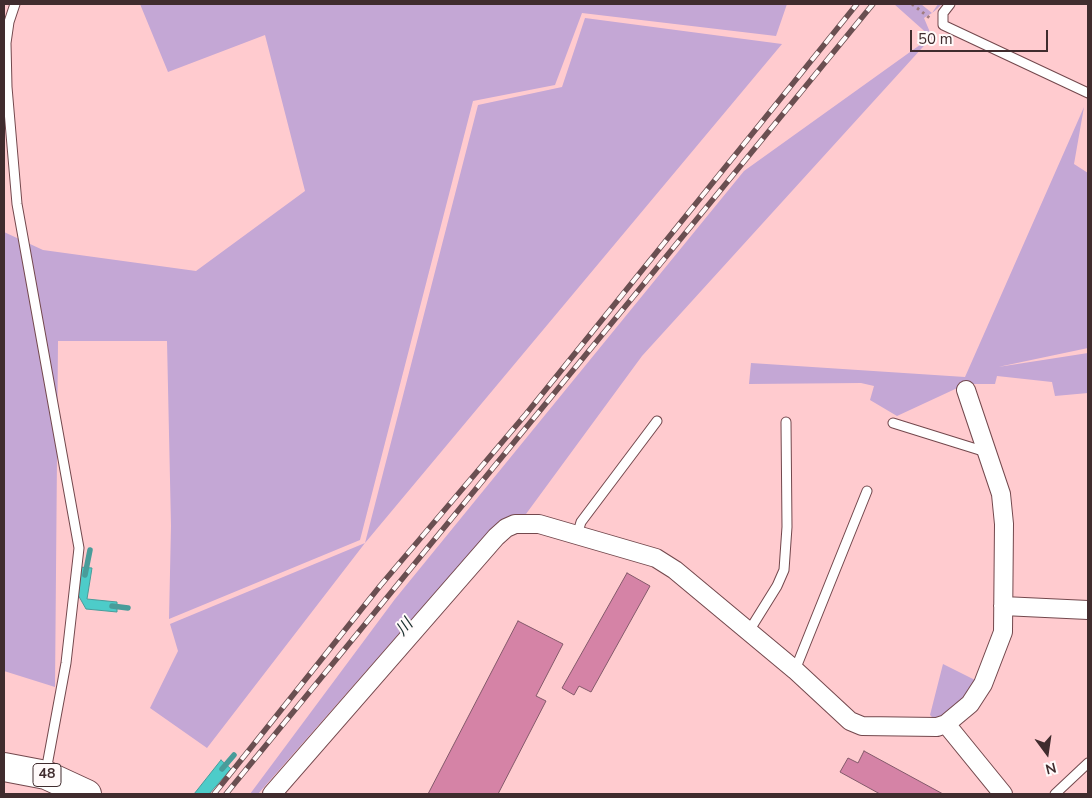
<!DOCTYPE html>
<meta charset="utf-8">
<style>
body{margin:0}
#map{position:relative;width:1092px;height:798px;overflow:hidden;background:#ffcbcf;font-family:"Nunito Sans",sans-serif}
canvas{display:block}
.frame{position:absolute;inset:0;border:5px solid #402c2e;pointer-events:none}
.north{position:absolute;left:1022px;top:728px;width:50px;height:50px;-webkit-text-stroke:4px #fffafa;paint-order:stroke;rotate:166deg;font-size:14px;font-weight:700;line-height:20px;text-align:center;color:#402c2e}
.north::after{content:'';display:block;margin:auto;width:18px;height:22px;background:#402c2e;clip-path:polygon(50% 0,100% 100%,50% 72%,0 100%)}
.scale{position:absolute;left:910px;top:30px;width:138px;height:22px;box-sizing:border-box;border:2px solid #402c2e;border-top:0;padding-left:6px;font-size:15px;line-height:18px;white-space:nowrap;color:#402c2e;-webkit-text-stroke:4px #fffafa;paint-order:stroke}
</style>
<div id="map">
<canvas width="1092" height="798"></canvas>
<div class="frame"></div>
<div class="north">N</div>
<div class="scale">50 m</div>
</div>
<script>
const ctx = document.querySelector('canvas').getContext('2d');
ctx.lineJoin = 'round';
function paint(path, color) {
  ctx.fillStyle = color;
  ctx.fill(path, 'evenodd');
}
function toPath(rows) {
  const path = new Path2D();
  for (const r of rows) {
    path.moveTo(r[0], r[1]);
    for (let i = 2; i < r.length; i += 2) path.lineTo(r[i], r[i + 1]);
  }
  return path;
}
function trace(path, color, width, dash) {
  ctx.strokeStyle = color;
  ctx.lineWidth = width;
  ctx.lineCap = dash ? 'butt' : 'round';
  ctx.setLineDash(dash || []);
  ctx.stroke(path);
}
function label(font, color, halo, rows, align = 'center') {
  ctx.font = font + ' "Nunito Sans","Noto Sans JP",sans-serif';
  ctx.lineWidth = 4;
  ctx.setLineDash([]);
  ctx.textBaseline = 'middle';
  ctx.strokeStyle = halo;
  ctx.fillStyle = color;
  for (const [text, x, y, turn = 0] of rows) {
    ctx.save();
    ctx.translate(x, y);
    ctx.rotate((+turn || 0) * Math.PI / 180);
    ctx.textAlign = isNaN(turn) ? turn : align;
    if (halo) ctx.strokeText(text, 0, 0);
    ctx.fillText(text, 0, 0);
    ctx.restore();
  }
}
paint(toPath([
 [140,4,787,4,776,36,582,13,555,85,473,101,360,540,169,619,171,526,167,341,58,341,55,687,4,671,4,232,43,250,196,271,305,191,265,35,168,72],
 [894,4,921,4,932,13,938,4,942,4,937,9,932,13,924,18,932,37,642,356,526,514,500,520,490,530,258,794,250,794,395,599,744,171,931,37],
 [585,18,782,44,365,543,207,748,150,708,178,651,170,624,365,543,478,105,562,87],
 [1084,107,1074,164,1088,173,1088,348,998,367,1088,353,1088,393,1055,396,1052,382,997,376,995,384,966,384,897,416,870,400,874,386,861,383,749,384,751,363,965,377],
 [943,664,977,681,965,699,944,718,935,720,930,715]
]), '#c4a7d5');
const water = toPath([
 [80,567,92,568,87,599,117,602,117,612,86,609,77,593,80,567],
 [221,760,231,769,209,794,194,794,221,760]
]);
paint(water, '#4dccc9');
trace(water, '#499c9a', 1);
trace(toPath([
 [85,575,90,550],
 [112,606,128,608],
 [222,769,234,755]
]), '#499c9a', 5.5);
const building = toPath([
 [627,573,650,586,591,692,579,686,574,695,562,688,627,573],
 [518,621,563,644,536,696,546,701,498,794,428,794,518,621],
 [864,751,943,794,880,794,840,772,848,758,858,763,864,751]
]);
paint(building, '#d583a6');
trace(building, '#83596a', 1);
const lane = toPath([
 [15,4,9,22,6,43,7,87,17,204,79,548,66,663,46,771],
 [950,4,943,13,943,25,1088,93],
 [893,423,986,452],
 [577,535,581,522,657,421],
 [749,631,777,586,784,570,787,527,786,422],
 [795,670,867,491],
 [1055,794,1088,763]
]);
const street = toPath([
 [1003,606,1088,610],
 [946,724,1003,794],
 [272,794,496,537,506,528,515,524,539,524,656,558,675,570,795,670,850,721,862,726,937,727,946,724,970,704,983,684,1003,632,1004,524,1001,494,966,390]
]);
const primary = toPath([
 [4,767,46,775,87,794]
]);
trace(lane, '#73484d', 11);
trace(street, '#73484d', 20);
trace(primary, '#73484d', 30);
trace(toPath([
 [912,4,931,19]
]), '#a07c7f', 3, [2.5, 4]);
trace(lane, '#fff', 9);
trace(street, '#fff', 18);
trace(primary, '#fff', 28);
const rail = toPath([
 [214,794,380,586,526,414,857,4],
 [226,794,873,4]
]);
trace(rail, '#6a4f51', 5.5);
trace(rail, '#fffafa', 4, [11]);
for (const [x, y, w] of [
 [47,775,28]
]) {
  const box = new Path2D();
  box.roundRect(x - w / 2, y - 11.5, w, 23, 4);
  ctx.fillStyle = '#fffafa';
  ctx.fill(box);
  trace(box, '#402c2e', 1);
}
label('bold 14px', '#402c2e', null, [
 ["48",47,775]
]);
label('italic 16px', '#182e2d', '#fffafa', [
 ["川",405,628,-49]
]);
</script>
